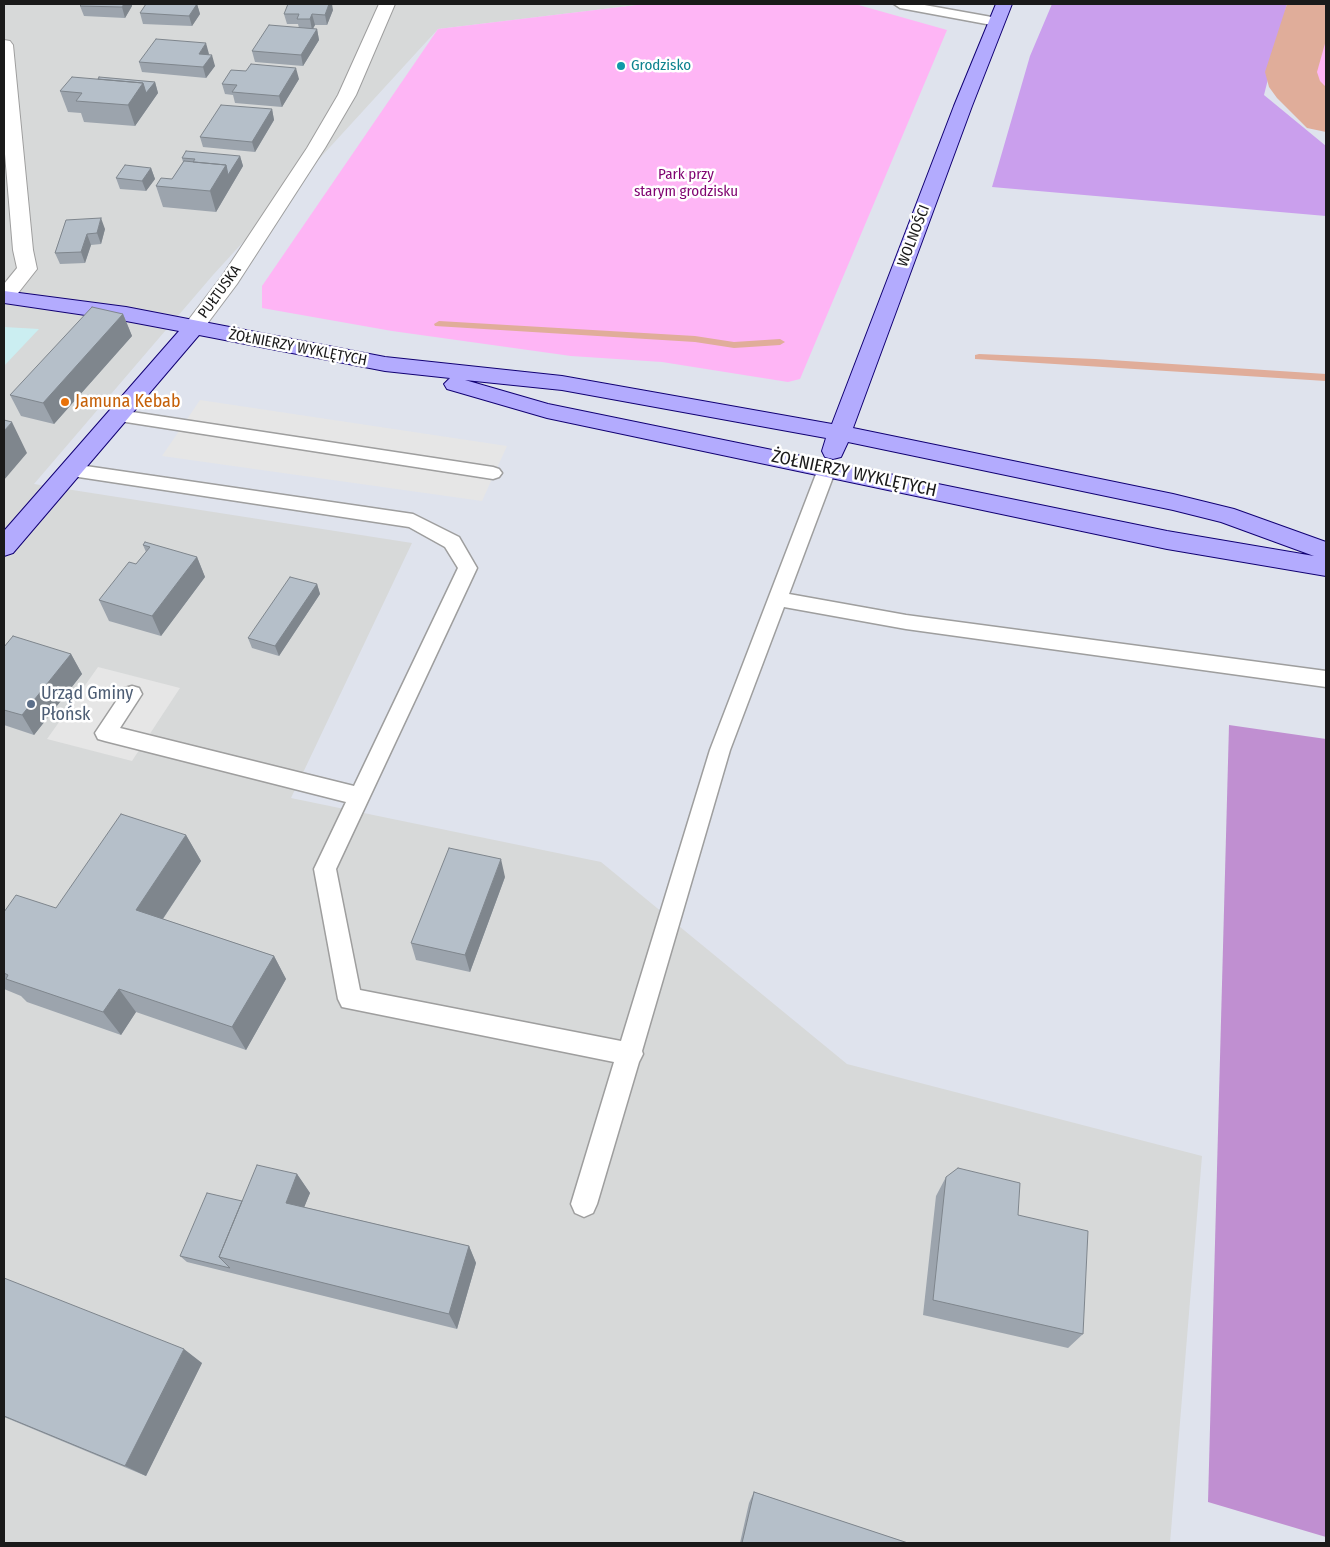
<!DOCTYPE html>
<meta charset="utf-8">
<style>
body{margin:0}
#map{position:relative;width:1330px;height:1547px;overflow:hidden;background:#dfe3ed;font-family:"Fira Sans Condensed",sans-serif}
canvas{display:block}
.frame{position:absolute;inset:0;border:5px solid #1a1a1a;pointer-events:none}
</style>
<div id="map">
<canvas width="1330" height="1547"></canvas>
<div class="frame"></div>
</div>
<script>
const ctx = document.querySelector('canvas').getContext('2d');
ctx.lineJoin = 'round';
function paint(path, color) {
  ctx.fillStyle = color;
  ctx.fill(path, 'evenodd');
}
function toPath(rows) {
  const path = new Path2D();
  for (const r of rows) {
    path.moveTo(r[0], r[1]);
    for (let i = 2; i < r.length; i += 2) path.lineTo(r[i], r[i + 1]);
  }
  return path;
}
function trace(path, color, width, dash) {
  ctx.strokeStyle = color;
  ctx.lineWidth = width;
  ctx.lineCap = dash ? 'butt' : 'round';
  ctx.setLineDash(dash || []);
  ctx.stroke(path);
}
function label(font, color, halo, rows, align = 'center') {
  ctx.font = font + ' "Fira Sans Condensed",sans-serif';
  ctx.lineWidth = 5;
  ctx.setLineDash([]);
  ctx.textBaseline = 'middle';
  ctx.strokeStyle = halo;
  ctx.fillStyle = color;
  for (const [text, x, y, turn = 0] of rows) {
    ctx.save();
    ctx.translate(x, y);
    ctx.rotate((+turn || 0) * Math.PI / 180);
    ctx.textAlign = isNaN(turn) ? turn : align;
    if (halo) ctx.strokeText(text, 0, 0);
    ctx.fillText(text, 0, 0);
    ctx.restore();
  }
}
paint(toPath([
 [4,4,645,4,438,29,213,275,34,484,412,543,291,798,601,862,847,1064,1202,1156,1170,1543,4,1543]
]), '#d7d9d9');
paint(toPath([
 [4,327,39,329,4,366]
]), '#cbeef1');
paint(toPath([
 [1052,4,1287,4,1264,95,1326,146,1326,216,992,187,1030,56]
]), '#ca9fed');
paint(toPath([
 [1229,725,1326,739,1326,1537,1208,1502]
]), '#c08fd1');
paint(toPath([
 [645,4,855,4,947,30,800,379,788,382,662,362,571,356,392,331,262,308,262,286,438,29],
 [1326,39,1326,91,1312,80]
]), '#feb5f5');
paint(toPath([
 [200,400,507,446,482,501,162,456],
 [98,667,180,688,132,761,47,739]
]), '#e6e6e6');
paint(toPath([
 [439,321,695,336,734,342,780,339,785,342,780,345,734,348,695,342,435,326,434,324,439,321],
 [979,354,1095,359,1326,374,1326,381,975,359,975,355,979,354]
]), '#e0ad9a');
paint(toPath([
 [1287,4,1326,4,1326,40,1317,72,1320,81,1326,87,1326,132,1307,128,1277,98,1269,87,1265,72,1287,4]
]), '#e0ad9a');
const lane = toPath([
 [894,4,919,4,997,18,1003,22,997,26,900,8,894,4],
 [119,410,493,467,499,469,502,473,499,477,493,479,113,420,110,416,113,412,119,410],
 [827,463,833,465,836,469,789,594,906,615,1326,671,1326,687,906,629,784,607,730,750,642,1051,643,1054,639,1062,597,1204,593,1213,584,1217,575,1213,571,1204,614,1062,342,1007,338,999,314,869,346,802,105,741,98,739,95,733,125,688,132,686,139,688,142,694,120,728,354,786,458,568,445,547,409,527,72,476,66,474,63,470,66,466,72,464,413,514,459,537,477,568,336,869,360,990,621,1041,710,750,818,469,821,465,827,463]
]);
const street = toPath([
 [379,4,395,4,356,95,325,148,237,284,201,332,194,334,187,332,183,327,222,276,307,148,338,95,379,4],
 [4,40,10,41,13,45,33,250,37,269,11,302,4,303,4,284,17,268,13,250,4,142,4,40]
]);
const secondary = toPath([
 [996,4,1012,4,972,106,853,428,1173,494,1234,509,1326,542,1326,576,1167,549,547,418,447,389,444,384,450,378,385,371,199,335,13,553,4,556,4,531,179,331,126,321,4,303,4,291,126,307,385,357,562,376,832,424,954,106,996,4],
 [465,380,562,390,826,438,822,451,825,457,833,459,841,457,848,442,1173,510,1221,522,1314,556,1167,531,548,404,465,380]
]);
trace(lane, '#9e9e9e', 3);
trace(street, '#9e9e9e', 2);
trace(secondary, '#110073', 2);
paint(lane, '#fff');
paint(street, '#fff');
paint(secondary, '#b3abfe');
paint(toPath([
 [82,4,132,4,132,6,125,18,84,16,80,6],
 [197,4,200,14,192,26,143,24,140,13],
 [333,10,327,25,315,25,313,29,317,29,319,40,303,66,255,62,252,51,299,28,298,24,287,24,284,14],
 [209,54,208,55,215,66,206,78,142,72,139,62],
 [98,79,155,82,158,93,135,126,84,122,81,113,68,112,60,91],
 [299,79,282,107,235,103,233,95,225,94,222,84],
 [272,109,274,120,255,152,203,147,200,137],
 [240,156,243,166,216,212,163,207,156,186,172,179,183,162,182,158],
 [151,168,155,179,146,191,120,189,116,178],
 [66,220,105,229,101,244,91,245,85,263,60,264,55,253],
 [123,314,132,336,54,424,21,416,10,395],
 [143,545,197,557,205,577,161,636,109,621,99,600,136,564,146,552],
 [317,584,320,594,279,656,252,648,248,638],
 [4,647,71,654,82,674,34,735,4,725],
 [186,835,201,861,163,919,274,956,286,979,246,1050,136,1012,121,1035,27,1002,21,996,4,989,4,912,56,908],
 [505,877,470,972,416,960,411,943],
 [297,1174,310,1193,304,1207,469,1246,476,1263,457,1329,187,1262,180,1256,242,1201],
 [946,1177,1018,1215,1083,1334,1068,1348,923,1315,936,1196],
 [4,1278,202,1363,146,1476,4,1417],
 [754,1492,908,1543,740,1543,749,1503]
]), '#9ca4ad');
paint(toPath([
 [124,4,132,4,132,6,125,18,122,7],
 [197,4,200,14,192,26,189,16],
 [329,4,332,4,333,10,327,25,325,15],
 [312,14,315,25,312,30,310,19],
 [317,29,319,40,303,66,301,55],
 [206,43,209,54,202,65,199,54],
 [212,55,215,66,206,78,203,67],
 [296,68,299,79,282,107,279,96],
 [155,82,158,93,135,126,128,105,143,83],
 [272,109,274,120,255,152,252,142],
 [240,156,243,166,216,212,210,191,226,165],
 [151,168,155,179,146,191,142,181],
 [101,218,105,229,101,244,97,233],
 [87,234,91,245,85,263,81,252],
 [123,314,132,336,54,424,43,403],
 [12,422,27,453,4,480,4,431],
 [197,557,205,577,161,636,152,616],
 [317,584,320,594,279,656,275,646],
 [71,654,82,674,34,735,22,715],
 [186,835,201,861,152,935,136,910],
 [501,859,505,877,470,972,465,955],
 [274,956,286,979,246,1050,232,1027],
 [119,989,136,1012,121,1035,103,1012],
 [297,1174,310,1193,299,1220,286,1203],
 [469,1246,476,1263,457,1329,449,1314],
 [184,1349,202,1363,146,1476,125,1466]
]), '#7f868d');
const building = toPath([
 [82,4,124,4,122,7,80,6,82,4],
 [146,4,197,4,189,16,140,13,146,4],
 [288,4,329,4,325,15,312,14,310,19,297,19,299,14,284,14,288,4],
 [269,25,317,29,301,55,252,51,269,25],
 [156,39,206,43,199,54,212,55,203,67,139,62,156,39],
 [251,64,296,68,279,96,232,92,237,85,222,84,231,70,246,71,251,64],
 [72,77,143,83,128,105,76,101,82,93,60,91,72,77],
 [99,77,155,82,146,93,143,83,98,79,99,77],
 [221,105,272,109,252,142,200,137,221,105],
 [186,151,240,156,228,175,226,165,193,162,195,159,182,158,186,151],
 [184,161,226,165,210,191,156,186,161,178,172,179,184,161],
 [125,165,151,168,142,181,116,178,125,165],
 [101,218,97,233,87,234,81,252,55,253,66,220,101,218],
 [92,307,123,314,43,403,10,395,92,307],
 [4,420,12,422,4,431,4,420],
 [145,542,197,557,152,616,99,600,129,562,136,564,150,547,143,545,145,542],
 [290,577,317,584,275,646,248,638,290,577],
 [13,636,71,654,22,715,4,710,4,647,13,636],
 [121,814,186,835,136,910,274,956,232,1027,119,989,103,1012,6,979,8,975,4,973,4,912,16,895,56,908,121,814],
 [449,848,501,859,465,955,411,943,449,848],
 [257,1165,297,1174,286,1203,469,1246,449,1314,219,1257,257,1165],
 [958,1168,1020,1183,1018,1215,1088,1231,1083,1334,933,1300,946,1177,958,1168],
 [207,1193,242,1201,219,1257,230,1268,180,1256,207,1193],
 [4,1278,184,1349,125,1466,4,1416,4,1278],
 [754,1492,908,1543,742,1543,754,1492]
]);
paint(building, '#b5bfc9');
trace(building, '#7f868d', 1);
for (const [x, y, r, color] of [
 [621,66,5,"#0f9aa8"],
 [65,402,5,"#e8710a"],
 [31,704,5,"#5c6f8a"]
]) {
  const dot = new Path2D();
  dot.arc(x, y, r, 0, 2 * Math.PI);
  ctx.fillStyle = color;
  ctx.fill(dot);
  trace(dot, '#fff', 2);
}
label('15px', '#0d838f', '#fff', [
 ["Grodzisko",631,66]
], 'left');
label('15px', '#7f0270', '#fff', [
 ["Park przy",686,175],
 ["starym grodzisku",686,192]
]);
label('15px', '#1a1a1a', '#fff', [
 ["WOLNOŚCI",914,236,-69],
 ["PUŁTUSKA",220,292,-54],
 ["ŻOŁNIERZY WYKLĘTYCH",298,348,11]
]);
label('18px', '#c56008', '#fff', [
 ["Jamuna Kebab",75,402]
], 'left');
label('18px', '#1a1a1a', '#fff', [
 ["ŻOŁNIERZY WYKLĘTYCH",854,474,12]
]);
label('18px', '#4e5e75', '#fff', [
 ["Urząd Gminy",41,694],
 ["Płońsk",41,715]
], 'left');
</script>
